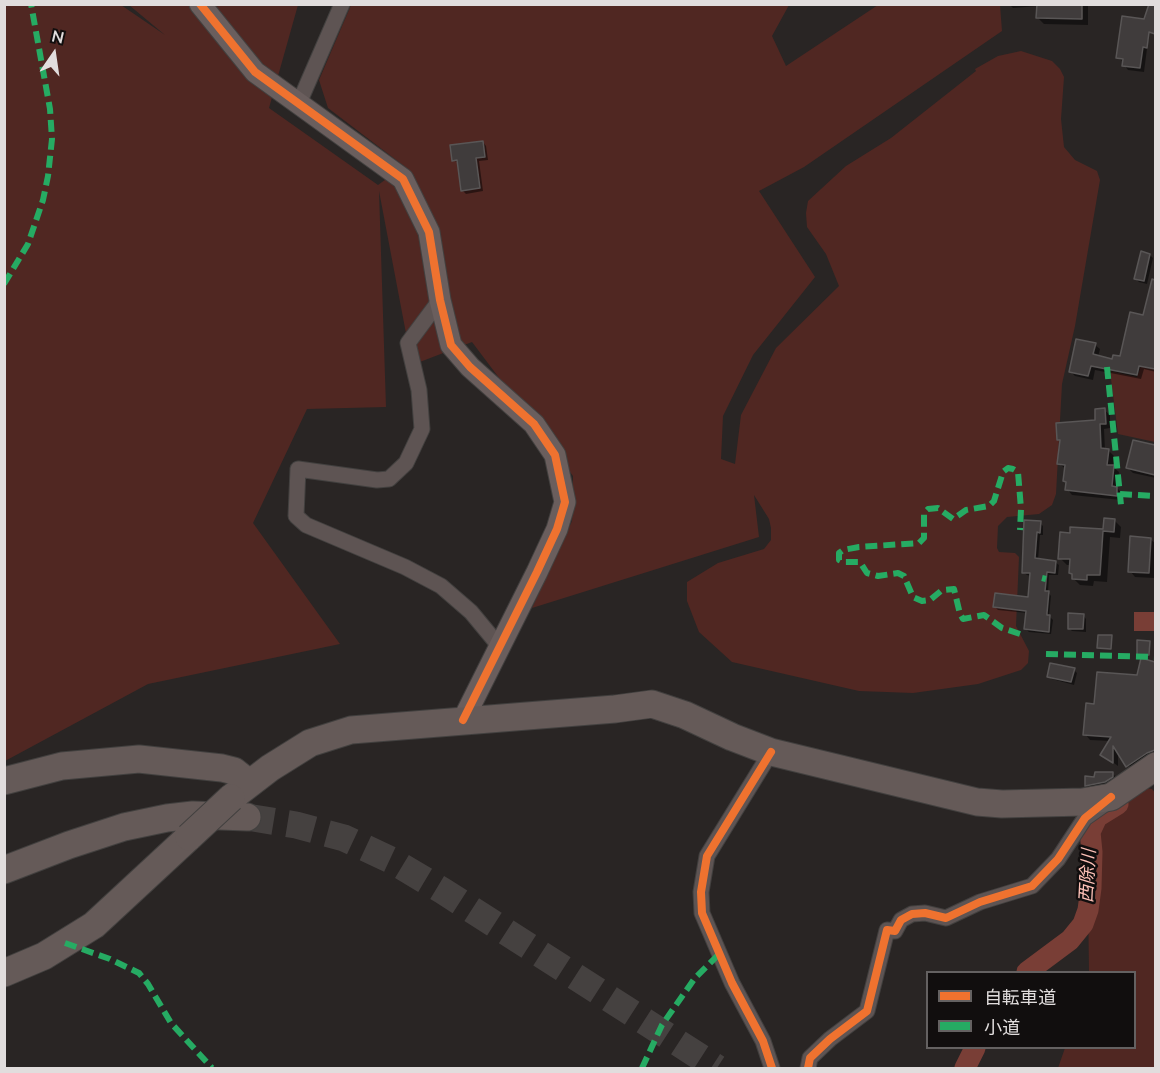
<!DOCTYPE html>
<meta charset="utf-8">
<style>
body{margin:0}
#map{position:relative;width:1160px;height:1073px;overflow:hidden;background:#292524;font-family:Mulish,"Noto Sans JP",sans-serif}
canvas{display:block}
.frame{position:absolute;inset:0;border:6px solid #e1dddd;pointer-events:none}
.legend{position:absolute;left:926px;top:971px;width:210px;height:78px;box-sizing:border-box;background:#110e0e;border:2px solid #646161;margin:0;padding:8px 10px;list-style:none;font-size:18px;color:#e1dddd}
.legend li{display:flex;align-items:center;gap:12px;height:30px}
.legend b{width:30px;border:2px solid #646161}
.north{position:absolute;left:24px;top:24px;width:60px;height:60px;-webkit-text-stroke:4px #110e0e;paint-order:stroke;rotate:13deg;font-size:16px;font-weight:700;line-height:24px;text-align:center;color:#e1dddd}
.north::after{content:'';display:block;margin:auto;width:21px;height:27px;background:#e1dddd;clip-path:polygon(50% 0,100% 100%,50% 72%,0 100%)}
</style>
<div id="map">
<canvas width="1160" height="1073"></canvas>
<div class="frame"></div>
<ul class="legend">
<li><b style="height:8px;background:#ef722f"></b>自転車道</li>
<li><b style="height:8px;background:#26ab63"></b>小道</li>
</ul>
<div class="north">N</div>
</div>
<script>
const ctx = document.querySelector('canvas').getContext('2d');
ctx.lineJoin = 'round';
function paint(path, color) {
  ctx.fillStyle = color;
  ctx.fill(path, 'evenodd');
}
function toPath(rows) {
  const path = new Path2D();
  for (const r of rows) {
    path.moveTo(r[0], r[1]);
    for (let i = 2; i < r.length; i += 2) path.lineTo(r[i], r[i + 1]);
  }
  return path;
}
function trace(path, color, width, dash) {
  ctx.strokeStyle = color;
  ctx.lineWidth = width;
  ctx.lineCap = dash ? 'butt' : 'round';
  ctx.setLineDash(dash || []);
  ctx.stroke(path);
}
function label(font, color, halo, rows, align = 'center') {
  ctx.font = font + ' Mulish,"Noto Sans JP",sans-serif';
  ctx.lineWidth = 5;
  ctx.setLineDash([]);
  ctx.textBaseline = 'middle';
  ctx.strokeStyle = halo;
  ctx.fillStyle = color;
  for (const [text, x, y, turn = 0] of rows) {
    ctx.save();
    ctx.translate(x, y);
    ctx.rotate((+turn || 0) * Math.PI / 180);
    ctx.textAlign = isNaN(turn) ? turn : align;
    if (halo) ctx.strokeText(text, 0, 0);
    ctx.fillText(text, 0, 0);
    ctx.restore();
  }
}
paint(toPath([
 [5,5,121,5,165,35,129,5,298,5,269,108,378,185,404,166,328,108,319,80,351,5,789,5,772,36,786,66,878,5,1000,5,1002,31,804,167,759,191,815,277,753,355,723,416,721,459,735,464,741,415,776,348,839,286,826,254,807,227,806,213,808,201,846,166,891,138,976,71,975,69,998,56,1021,51,1052,61,1060,69,1064,77,1061,119,1064,147,1075,160,1097,171,1100,180,1075,326,1062,384,1056,494,1052,505,1039,514,1007,517,998,526,997,548,999,552,1015,553,1019,557,1016,626,1029,651,1028,663,1021,670,978,684,913,693,859,691,732,662,699,632,687,601,687,582,718,563,764,549,771,540,771,528,769,519,754,495,759,537,532,608,572,521,573,476,472,342,412,365,379,191,386,407,307,409,253,523,340,644,148,684,5,761],
 [1141,366,1155,370,1155,442,1118,434,1110,371,1137,377],
 [1139,787,1152,789,1156,794,1155,1068,1058,1068,1065,1048,1134,1048,1134,972,1089,972,1087,824]
]), '#502722');
paint(toPath([
 [1134,612,1155,612,1155,631,1134,631]
]), '#793e36');
paint(toPath([
 [1009,4,1091,4,1091,6,1088,6,1088,25,1044,24,1038,18,1038,6,1013,8],
 [1150,25,1144,72,1128,70,1124,65,1124,62,1118,58],
 [483,142,486,146,488,160,479,161,483,191,466,194,462,190,459,163,453,160],
 [1150,255,1153,258,1147,284,1139,282,1136,279],
 [1153,280,1156,281,1156,372,1144,369,1141,379,1095,370,1093,380,1075,376,1070,371,1095,345,1100,349,1098,357,1113,361,1121,358,1144,317],
 [1104,410,1110,415,1110,428,1104,429,1105,450,1109,451,1114,456,1113,467,1119,472,1117,488,1122,493,1121,500,1072,495,1067,489,1068,484,1064,481,1066,469,1058,463,1061,442,1059,440,1097,422],
 [1134,442,1156,446,1156,478,1133,473,1128,468],
 [1114,520,1121,527,1120,538,1110,537,1107,582,1094,581,1093,586,1080,585,1073,578,1071,565,1067,565,1060,558,1071,534,1104,531],
 [1025,522,1040,523,1043,526,1043,535,1040,535,1038,560,1055,562,1059,565,1058,575,1049,575,1048,592,1051,596,1049,616,1053,620,1051,634,1029,632,1026,629,1027,613,998,610,995,607,1029,598,1031,576,1027,575,1023,572],
 [1150,539,1156,544,1154,578,1135,577,1130,571],
 [1083,615,1086,619,1086,632,1072,631,1069,628],
 [1142,660,1156,663,1156,757,1133,771,1118,751,1118,766,1102,754,1110,741,1090,740,1085,734,1096,705,1138,677],
 [1074,670,1077,673,1074,685,1052,679,1049,676],
 [1112,773,1116,777,1116,780,1108,785,1090,788,1086,785,1096,778]
]), '#0007');
trace(toPath([
 [1027,972,1070,940,1083,924,1088,910,1091,888,1092,852,1090,832,1097,817,1118,804],
 [965,1068,975,1048]
]), '#793e36', 21);
const building = toPath([
 [1037,4,1082,4,1082,19,1036,18,1037,4],
 [1149,4,1155,4,1155,34,1149,32,1147,48,1143,47,1140,68,1122,66,1123,59,1116,58,1122,16,1144,19,1149,4],
 [483,141,485,157,476,158,480,188,461,191,457,160,452,161,450,145,483,141],
 [1141,251,1150,254,1144,281,1134,279,1141,251],
 [1152,279,1155,280,1155,369,1139,366,1137,375,1091,366,1088,376,1069,372,1076,339,1096,343,1093,354,1112,359,1113,355,1120,356,1130,312,1143,315,1152,279],
 [1105,408,1106,424,1100,424,1101,448,1109,449,1107,465,1114,465,1112,486,1117,487,1117,496,1065,490,1066,482,1063,481,1065,465,1057,464,1060,440,1057,440,1056,423,1095,420,1095,409,1105,408],
 [1133,440,1155,445,1155,475,1126,468,1133,440],
 [1104,518,1115,519,1114,532,1103,531,1100,575,1087,575,1087,580,1072,579,1072,574,1069,573,1070,559,1058,559,1060,532,1070,533,1070,527,1103,529,1104,518],
 [1024,520,1041,521,1040,533,1037,532,1035,558,1056,561,1055,573,1047,572,1045,591,1049,591,1047,613,1047,615,1050,615,1049,632,1024,629,1026,611,993,607,995,593,1028,597,1030,573,1022,573,1024,520],
 [1130,536,1151,538,1149,573,1128,572,1130,536],
 [1068,613,1084,614,1083,629,1068,629,1068,613],
 [1098,635,1112,635,1111,649,1097,648,1098,635],
 [1137,640,1150,641,1149,655,1137,655,1137,640],
 [1141,658,1155,662,1155,750,1147,753,1126,767,1113,746,1113,763,1100,755,1111,737,1083,735,1086,703,1094,704,1097,672,1137,675,1141,658],
 [1050,663,1075,668,1071,682,1047,677,1050,663],
 [1095,772,1113,772,1113,777,1105,782,1085,786,1085,776,1094,777,1095,772]
]);
paint(building, '#403c3c');
trace(building, '#595656', 1.5);
trace(toPath([
 [247,817,296,825,344,838,391,860,443,891,717,1068]
]), '#454140', 27, [27, 14]);
const street = toPath([
 [299,103,342,4],
 [440,300,408,343,419,390,422,429,406,463,389,479,377,480,298,469,296,516,306,525,405,567,441,586,471,612,500,647],
 [771,752,707,856,701,892,702,913,732,983,763,1041,772,1068],
 [808,1068,810,1058,830,1039,867,1011,887,930,895,931,901,920,912,914,925,913,946,918,980,902,1032,886,1058,859,1085,818,1105,804]
]);
const secondary = toPath([
 [200,4,255,72,403,179,429,232,440,300,451,345,470,367,534,424,555,455,565,502,557,529,537,572,463,720]
]);
const highway = toPath([
 [4,781,62,766,139,759,222,768,234,771,249,783],
 [231,798,270,768,310,743,351,730,615,709,652,704,685,715,732,737,771,752,977,802,1002,804,1083,802,1111,797,1156,766],
 [4,870,69,845,124,827,167,818,193,815,247,817],
 [4,973,44,956,94,925,189,837]
]);
trace(street, '#42403f', 17);
trace(secondary, '#42403f', 23);
trace(highway, '#42403f', 29);
trace(street, '#5e5453', 15);
trace(secondary, '#6a5e5d', 21);
trace(highway, '#655a58', 27);
const highwayBridge = toPath([
 [189,837,231,798]
]);
trace(highwayBridge, '#42403f', 29, []);
trace(highwayBridge, '#655a58', 27);
trace(toPath([
 [4,284,28,244,43,200,48,176,52,139,50,109,31,4],
 [1107,367,1121,505],
 [1120,494,1156,496],
 [1042,578,1046,579],
 [1020,634,1002,628,984,615,963,619,960,614,954,589,942,590,930,600,922,601,913,597,904,576,898,573,878,576,867,573,860,562,843,562,839,560,839,553,843,550,859,547,919,543,924,538,924,513,928,509,938,508,953,519,966,510,989,506,994,501,1003,472,1008,468,1013,469,1018,472,1021,509,1020,530],
 [1046,654,1156,657],
 [65,943,110,959,139,973,148,984,171,1023,212,1068],
 [642,1068,662,1025,695,978,719,954]
]), '#26ab63', 6, [12, 6]);
trace(toPath([
 [200,4,255,72,403,179,429,232,440,300,451,345,470,367,534,424,555,455,565,502,557,529,537,572,463,720],
 [771,752,707,856,701,892,702,913,732,983,763,1041,772,1068],
 [808,1068,810,1058,830,1039,867,1011,887,930,895,931,901,920,912,914,925,913,946,918,980,902,1032,886,1058,859,1085,818,1111,797]
]), '#ef722f', 8);
label('italic 18px', '#fec1b7', '#110e0e', [
 ["西除川",1088,876,-87]
]);
</script>
